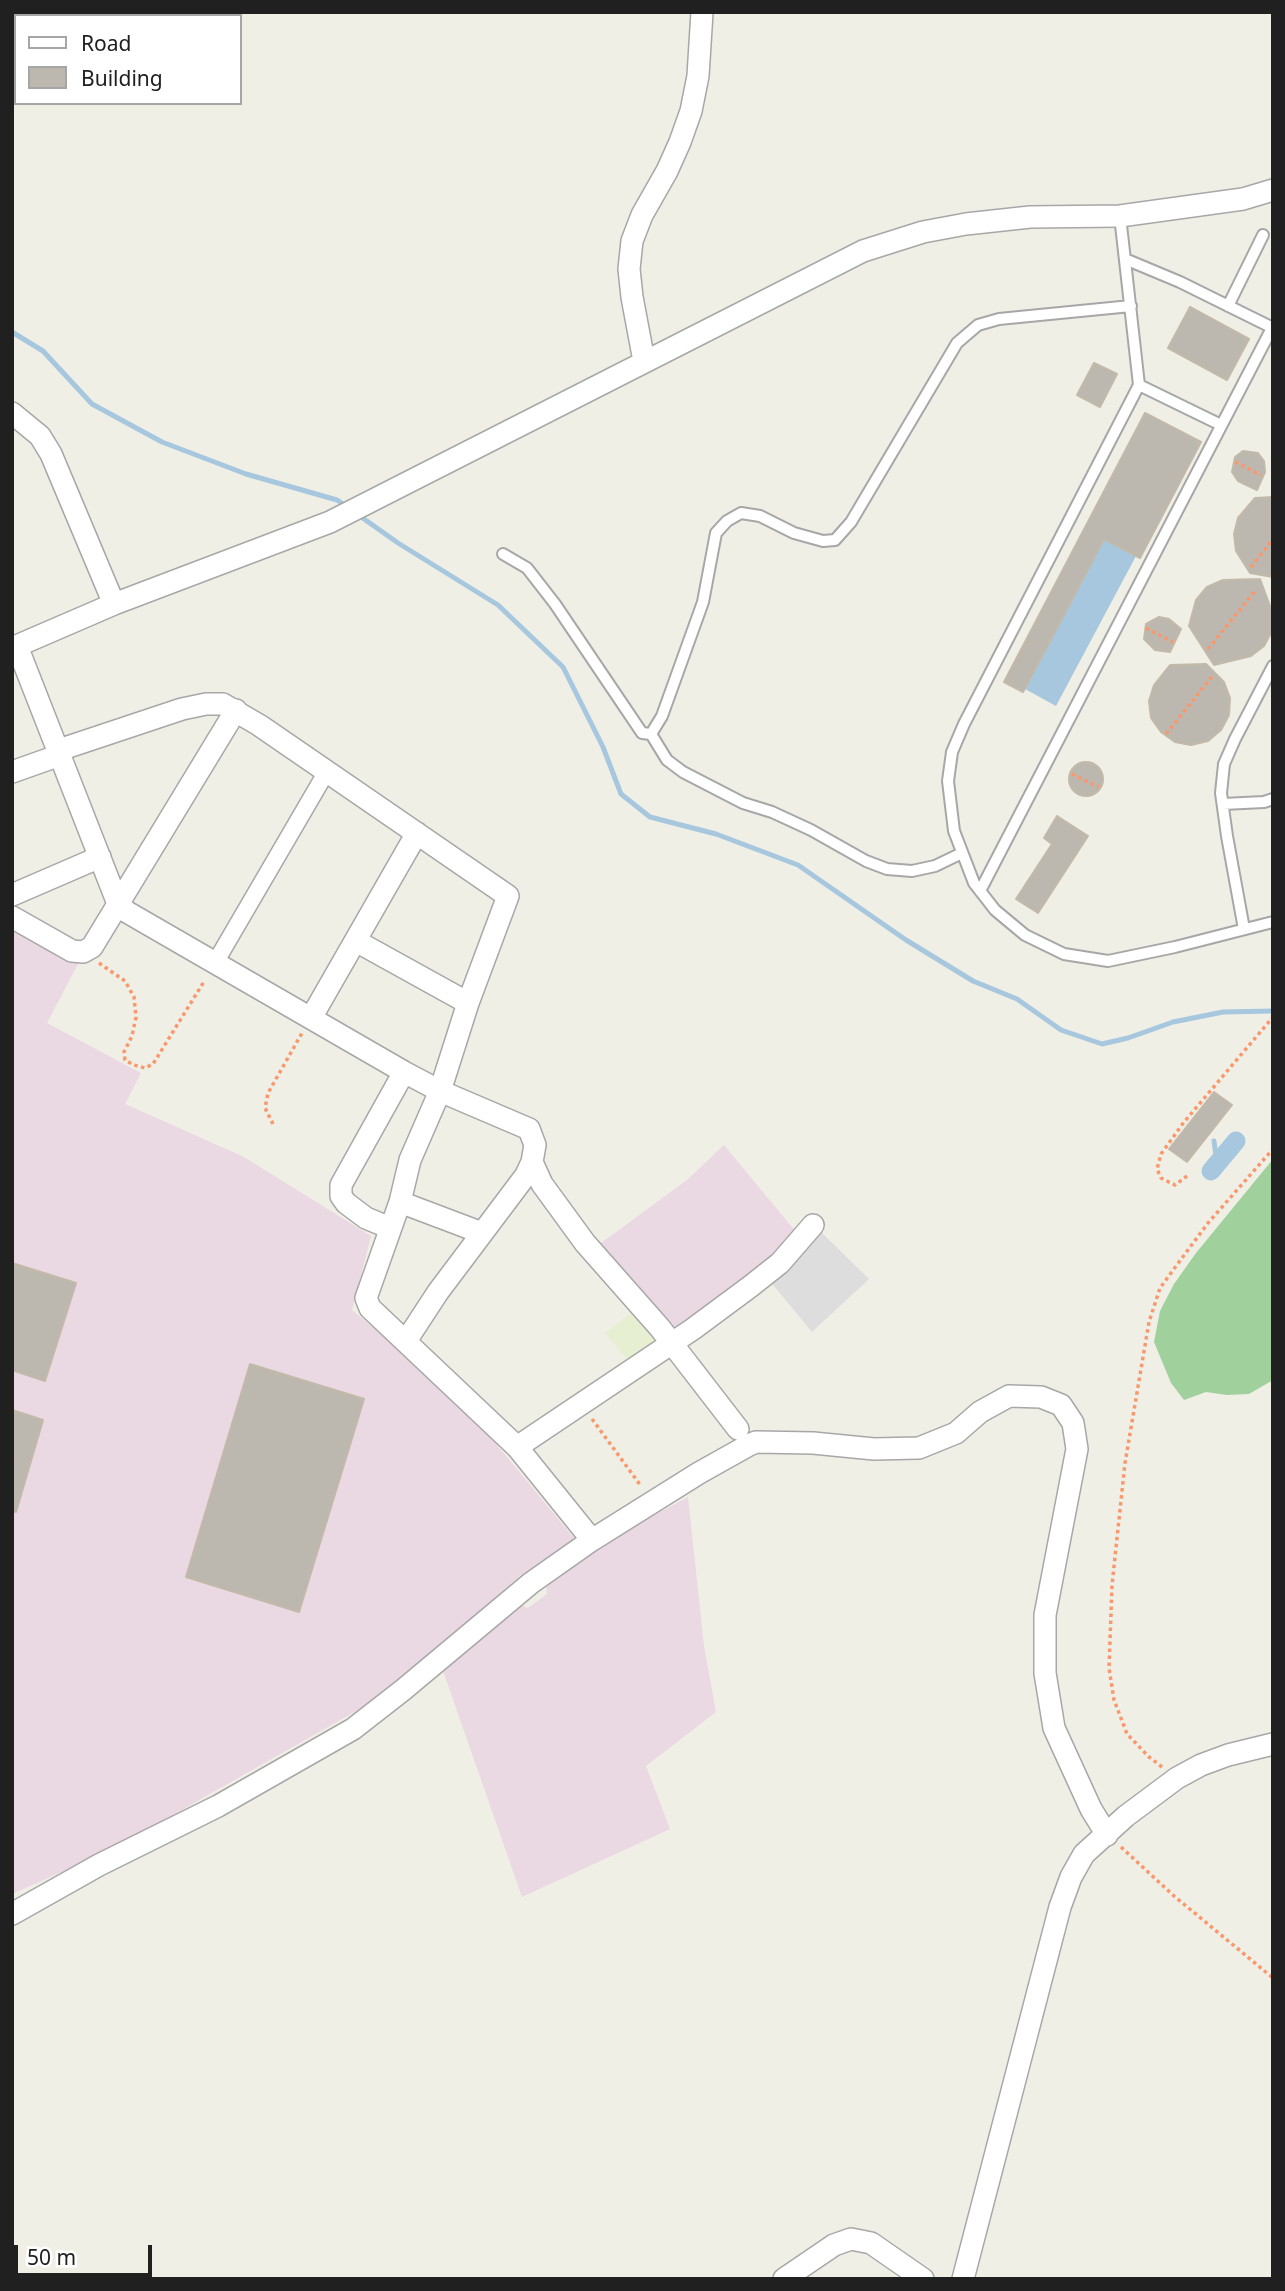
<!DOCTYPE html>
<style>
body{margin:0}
#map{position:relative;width:1285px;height:2291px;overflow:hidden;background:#f0efe6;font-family:"Noto Sans",sans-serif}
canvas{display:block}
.frame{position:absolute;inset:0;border:14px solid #202020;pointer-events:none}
.legend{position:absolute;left:14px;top:14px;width:228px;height:91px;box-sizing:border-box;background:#fff;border:2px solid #a6a6a6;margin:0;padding:9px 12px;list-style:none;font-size:21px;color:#202020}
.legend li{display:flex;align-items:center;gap:14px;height:35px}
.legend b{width:35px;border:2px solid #a6a6a6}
.scale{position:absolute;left:14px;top:2245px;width:138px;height:32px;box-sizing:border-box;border:4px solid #202020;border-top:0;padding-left:9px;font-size:21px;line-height:24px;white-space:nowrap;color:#202020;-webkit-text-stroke:5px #fff;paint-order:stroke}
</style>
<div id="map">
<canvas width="1285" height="2291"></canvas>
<div class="frame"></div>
<ul class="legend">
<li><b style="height:9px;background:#fff"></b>Road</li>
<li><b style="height:19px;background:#bdb8af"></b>Building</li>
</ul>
<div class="scale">50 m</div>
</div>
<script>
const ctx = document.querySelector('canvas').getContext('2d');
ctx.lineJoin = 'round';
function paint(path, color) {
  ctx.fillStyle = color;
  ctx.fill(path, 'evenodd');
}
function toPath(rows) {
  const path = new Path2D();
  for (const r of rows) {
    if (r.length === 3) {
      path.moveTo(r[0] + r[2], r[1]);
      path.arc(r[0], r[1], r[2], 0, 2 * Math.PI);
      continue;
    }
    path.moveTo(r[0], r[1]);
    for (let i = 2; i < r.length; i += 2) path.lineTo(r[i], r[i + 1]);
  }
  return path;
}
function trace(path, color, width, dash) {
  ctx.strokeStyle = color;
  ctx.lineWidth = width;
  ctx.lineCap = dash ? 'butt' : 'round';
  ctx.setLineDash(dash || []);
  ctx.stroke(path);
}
paint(toPath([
 [819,1230,869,1279,812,1332,769,1280]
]), '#dedddd');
paint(toPath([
 [12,927,79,962,47,1023,141,1073,125,1104,244,1157,371,1236,352,1310,402,1352,492,1439,574,1538,567,1548,521,1575,442,1645,365,1706,111,1850,12,1894],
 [724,1145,796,1232,768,1266,670,1330,597,1246,687,1180],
 [688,1497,704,1646,716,1712,646,1766,670,1829,522,1897,442,1668,518,1604,528,1608,547,1594,546,1583,597,1546]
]), '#ead8e3');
paint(toPath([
 [636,1309,661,1338,628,1360,605,1333]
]), '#e7efd2');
paint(toPath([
 [1273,1159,1273,1380,1249,1394,1227,1395,1206,1392,1184,1400,1171,1383,1154,1342,1160,1311,1174,1284,1196,1253]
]), '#a0d09b');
paint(toPath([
 [1104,539,1136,556,1056,706,1025,689],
 [1086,779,15]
]), '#a7c7de');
trace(toPath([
 [12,332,43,351,92,404,162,442,246,474,337,500,346,506],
 [357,514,398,543,498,605,563,667,603,747,621,794,650,817,716,834,798,865,906,940,973,981,1017,999,1061,1030,1102,1044,1128,1038,1173,1022,1223,1012,1273,1011],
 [1214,1141,1217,1164]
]), '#a7c7de', 5);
trace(toPath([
 [1211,1171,1236,1141]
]), '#a7c7de', 19);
const building = toPath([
 [1190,307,1249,339,1227,380,1168,348,1190,307],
 [1094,363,1117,374,1100,407,1077,395,1094,363],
 [1145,413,1201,442,1140,558,1104,539,1023,692,1004,682,1145,413],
 [1243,451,1258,453,1264,461,1265,472,1257,490,1238,481,1232,472,1235,457,1243,451],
 [1273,497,1273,577,1250,573,1236,551,1234,534,1238,518,1255,498,1273,497],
 [1260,579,1273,614,1272,631,1264,646,1251,656,1214,665,1189,626,1196,600,1207,587,1223,580,1260,579],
 [1159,617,1169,619,1181,629,1170,652,1155,650,1144,639,1146,624,1159,617],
 [1206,664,1224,682,1230,698,1229,715,1221,730,1208,741,1191,745,1175,742,1161,732,1151,718,1149,701,1154,685,1170,665,1206,664],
 [1086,779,17],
 [1057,816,1088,836,1038,913,1016,899,1052,844,1044,838,1057,816],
 [1214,1092,1232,1105,1187,1162,1169,1149,1214,1092],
 [12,1263,76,1283,45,1381,12,1370,12,1263],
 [250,1364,364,1399,299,1612,186,1577,250,1364],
 [12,1410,43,1420,16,1512,12,1511,12,1410]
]);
paint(building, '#bdb8af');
trace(building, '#c2b9a8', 2);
const service = toPath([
 [1120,216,1139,385,1221,425],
 [1125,259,1180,282,1273,328],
 [1228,306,1263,235],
 [1139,385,964,724,952,752,948,781,954,831,974,883,995,910,1025,935,1064,954,1108,961,1175,947,1273,922],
 [503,554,527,568,555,604,642,733,651,734,662,716,703,602,716,533,727,521,741,513,760,516,794,533,823,541,835,540,851,522,957,343,978,325,999,319,1131,306],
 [651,734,667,760,683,772,743,803,772,812,811,830,866,861,887,869,912,871,935,866,962,853],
 [1223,804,1264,802,1273,799],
 [980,891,1273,326],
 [1244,929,1227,836,1221,793,1224,764,1235,739,1273,666]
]);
const pedestrian = toPath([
 [215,963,327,771]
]);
const minor = toPath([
 [644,361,632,297,629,269,632,241,642,215,667,171,680,142,691,111,698,76,702,12],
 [12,413,40,436,51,454,114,604],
 [17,646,109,881,118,904,127,912,404,1072,440,1091,529,1129,535,1145,532,1162,526,1175,438,1292,406,1341],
 [12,648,114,604,330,522,863,251,923,232,966,224,1030,217,1120,216,1243,199,1273,190],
 [59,750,182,709,206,704,223,704,259,725,508,896,468,1003,440,1091,410,1160,400,1202,366,1298,370,1308,517,1447,592,1540],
 [12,772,60,755],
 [12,895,100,857],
 [12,917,72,951,83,952,92,947,236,710],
 [356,941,468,1003],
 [311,1018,417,833],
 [532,1162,542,1184,585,1243,660,1328,738,1429],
 [400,1202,482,1233],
 [390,1228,366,1218,346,1203,341,1196,341,1185,404,1072],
 [517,1447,693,1329,751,1286,780,1263,813,1225],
 [12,1914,99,1865,218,1806,353,1729,403,1690,531,1583,592,1540,699,1473,749,1445,756,1442,813,1443,874,1449,919,1448,956,1433,980,1412,1009,1396,1041,1397,1061,1405,1073,1423,1077,1449,1045,1615,1045,1673,1054,1728,1091,1809,1107,1835],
 [784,2279,834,2245,851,2239,871,2243,923,2279],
 [963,2279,1060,1907,1071,1877,1084,1854,1126,1816,1177,1778,1201,1765,1228,1755,1273,1744]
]);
trace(service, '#a7a7a7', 14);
trace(pedestrian, '#a7a7a7', 19);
trace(minor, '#a7a7a7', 24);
trace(toPath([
 [1235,462,1261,475],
 [1251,567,1273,539],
 [1146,628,1173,642],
 [1208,649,1256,590],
 [1166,734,1214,674],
 [1072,774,1099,787],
 [99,963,125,981,134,997,136,1017,132,1036,124,1052,125,1060,134,1065,145,1068,153,1064,205,980],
 [273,1124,265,1108,268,1093,302,1033],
 [1187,1176,1175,1185,1161,1178,1157,1169,1161,1154,1184,1122,1273,1017],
 [592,1419,641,1486],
 [1162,1767,1149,1757,1127,1734,1114,1700,1109,1668,1112,1585,1125,1463,1149,1322,1160,1288,1179,1262,1208,1223,1273,1149],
 [1121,1847,1174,1896,1273,1978]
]), '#fb976d', 3.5, [3.5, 3.5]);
trace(service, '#fff', 10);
trace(pedestrian, '#fff', 16);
trace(minor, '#fff', 21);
</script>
